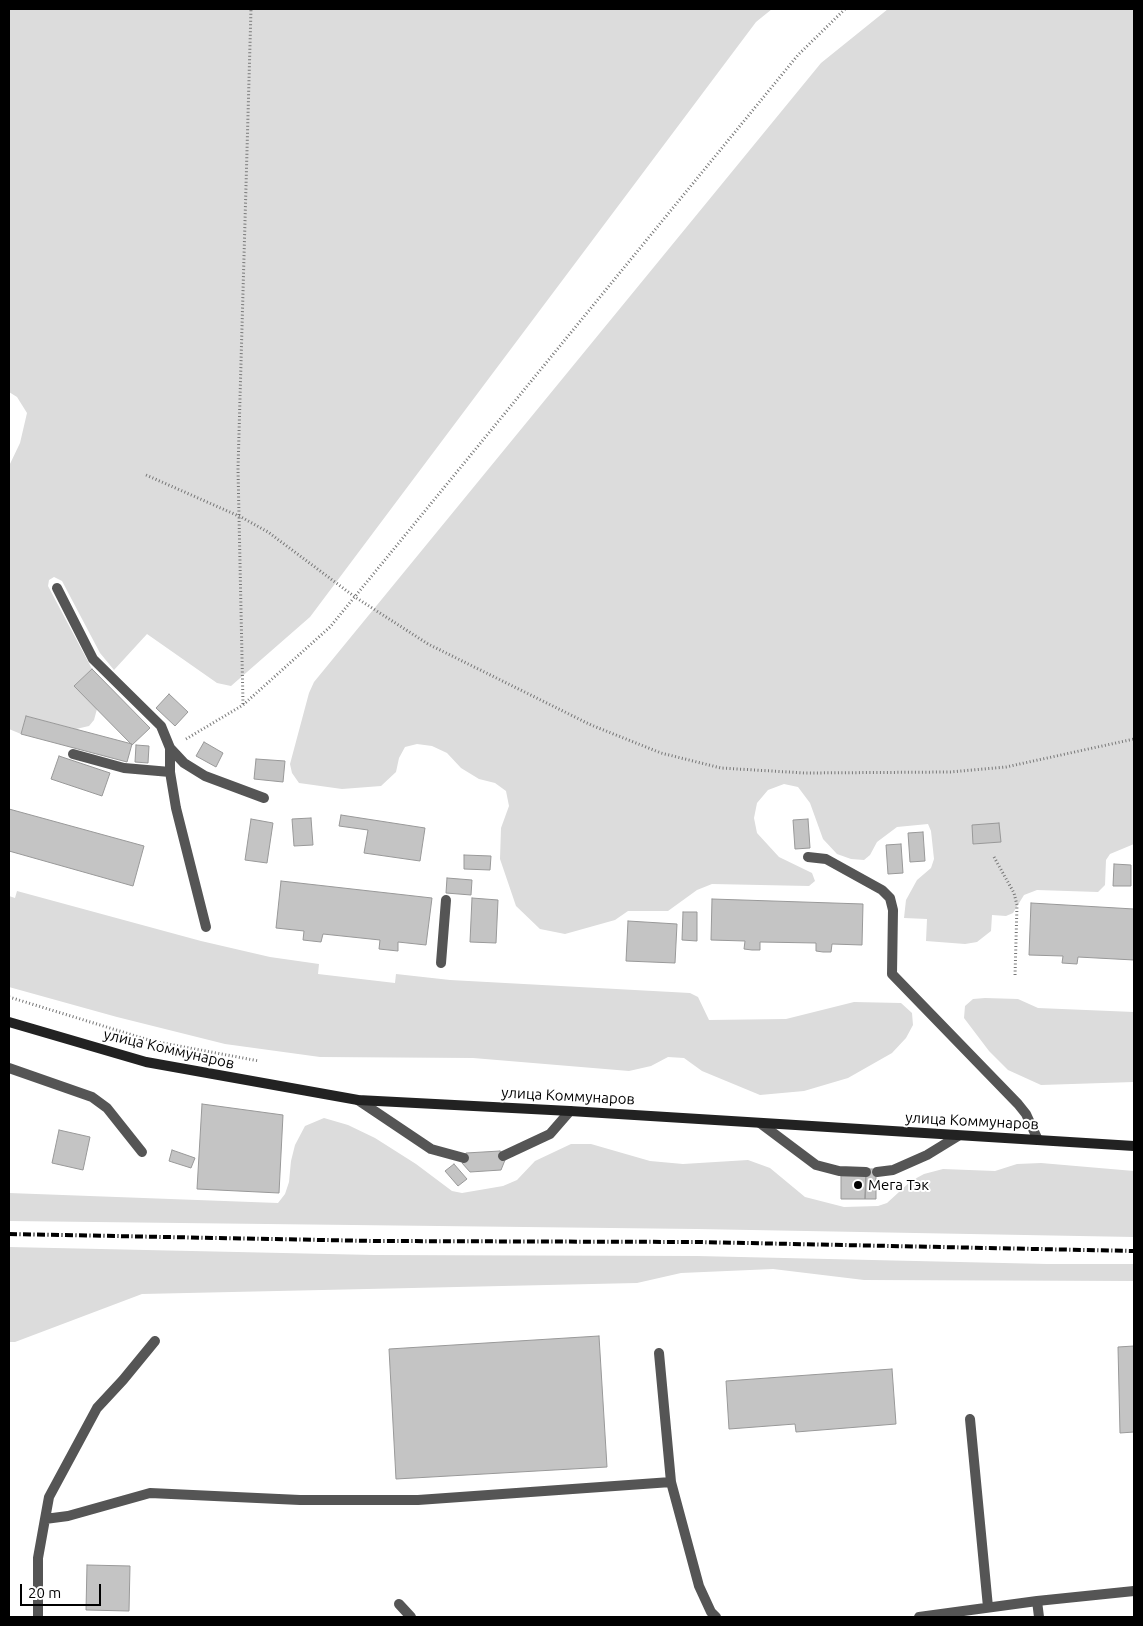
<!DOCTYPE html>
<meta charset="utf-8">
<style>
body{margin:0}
#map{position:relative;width:1143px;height:1626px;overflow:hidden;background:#fff;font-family:Ubuntu,sans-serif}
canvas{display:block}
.frame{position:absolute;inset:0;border:10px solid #000;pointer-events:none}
.scale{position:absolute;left:20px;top:1584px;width:81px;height:22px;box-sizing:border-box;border:2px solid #000;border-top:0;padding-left:6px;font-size:15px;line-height:18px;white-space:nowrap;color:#000;-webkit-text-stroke:4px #fff;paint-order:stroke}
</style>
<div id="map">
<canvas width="1143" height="1626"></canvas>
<div class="frame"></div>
<div class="scale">20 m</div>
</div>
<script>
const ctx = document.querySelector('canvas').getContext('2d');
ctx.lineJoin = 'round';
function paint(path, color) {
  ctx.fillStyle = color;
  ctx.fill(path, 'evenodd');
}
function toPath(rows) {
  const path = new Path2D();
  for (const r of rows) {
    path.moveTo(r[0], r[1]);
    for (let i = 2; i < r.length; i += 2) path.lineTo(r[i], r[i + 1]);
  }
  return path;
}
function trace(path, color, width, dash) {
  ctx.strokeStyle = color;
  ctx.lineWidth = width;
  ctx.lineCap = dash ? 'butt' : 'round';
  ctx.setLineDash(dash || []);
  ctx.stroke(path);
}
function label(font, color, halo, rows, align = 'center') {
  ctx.font = font + ' Ubuntu,sans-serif';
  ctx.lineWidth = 4;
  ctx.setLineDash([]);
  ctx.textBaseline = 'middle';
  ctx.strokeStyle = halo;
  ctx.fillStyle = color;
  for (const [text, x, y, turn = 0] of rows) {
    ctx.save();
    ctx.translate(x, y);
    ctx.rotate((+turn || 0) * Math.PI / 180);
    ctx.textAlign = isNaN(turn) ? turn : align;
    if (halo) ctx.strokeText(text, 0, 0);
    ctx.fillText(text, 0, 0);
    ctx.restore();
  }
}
paint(toPath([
 [9,9,772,9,756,22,310,617,231,686,217,683,147,634,114,670,100,653,62,581,54,577,49,580,48,586,92,669,74,686,97,709,94,720,89,726,76,729,26,716,21,734,9,729,9,466,20,443,27,413,17,397,9,392],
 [888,9,1134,9,1134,844,1110,854,1106,860,1105,885,1098,892,1037,890,1024,895,1013,913,1006,916,992,915,991,931,977,942,965,944,926,941,927,919,904,918,906,900,917,880,931,868,934,859,931,831,928,824,897,827,877,842,870,855,864,860,851,859,837,854,823,839,810,803,798,787,784,784,768,790,757,803,754,818,757,833,779,857,812,873,815,881,809,886,712,884,697,890,668,911,628,911,615,920,565,934,540,929,516,906,500,859,501,828,509,806,506,791,495,783,479,779,461,768,447,753,432,746,417,744,405,747,399,758,396,772,381,786,342,789,299,783,292,773,290,764,309,693,314,682,821,63],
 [17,891,201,941,270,957,319,964,318,974,395,983,396,974,450,980,690,993,698,997,709,1020,786,1019,854,1002,901,1003,912,1013,913,1025,906,1038,892,1053,848,1078,804,1091,760,1095,702,1071,684,1058,668,1057,651,1066,629,1071,473,1058,320,1057,225,1044,117,1017,9,987,9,896,15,898],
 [985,998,1018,999,1038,1008,1134,1012,1134,1082,1041,1085,1008,1070,989,1051,964,1018,965,1006,973,999],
 [324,1118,348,1125,375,1138,416,1164,452,1191,462,1193,503,1186,517,1180,535,1161,571,1144,591,1144,650,1161,683,1164,748,1160,770,1168,805,1197,844,1207,878,1206,887,1203,911,1181,924,1174,943,1169,995,1171,1017,1164,1041,1163,1134,1171,1134,1237,697,1229,9,1221,9,1193,278,1203,285,1194,289,1182,291,1161,295,1145,305,1126],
 [9,1247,374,1255,697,1256,1047,1264,1134,1264,1134,1281,864,1280,773,1269,681,1273,637,1283,142,1294,15,1342,9,1342]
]), '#dcdcdc');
const building = toPath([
 [92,669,150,728,132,745,74,686,92,669],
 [169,694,188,712,175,726,156,708,169,694],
 [26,716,132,744,127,762,21,734,26,716],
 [204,742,223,753,216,767,196,756,204,742],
 [136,745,149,746,148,763,135,762,136,745],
 [59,756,110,773,102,796,51,779,59,756],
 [256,759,285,761,283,782,254,779,256,759],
 [9,809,144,846,133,886,9,851,9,809],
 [341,815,425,828,420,861,364,853,368,830,339,826,341,815],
 [311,818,313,845,294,846,292,819,311,818],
 [251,819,273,823,267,863,245,860,251,819],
 [808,819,810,848,795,849,793,820,808,819],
 [999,823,1001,842,973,844,972,825,999,823],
 [923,832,925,861,910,862,908,833,923,832],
 [901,844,903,873,888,874,886,845,901,844],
 [464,855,491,856,490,870,464,869,464,855],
 [1114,864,1131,865,1131,886,1113,886,1114,864],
 [447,878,472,880,471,895,446,893,447,878],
 [281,881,432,898,426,945,398,942,398,951,379,949,380,940,323,934,321,942,303,940,304,931,276,928,281,881],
 [472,898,498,900,496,943,470,942,472,898],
 [712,899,863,904,862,945,832,944,831,952,823,952,816,951,816,943,760,942,760,950,752,950,744,949,745,941,711,940,712,899],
 [1031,903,1134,909,1134,960,1078,957,1077,964,1062,963,1063,956,1029,955,1031,903],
 [683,912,697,912,697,941,682,940,683,912],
 [628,921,677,924,675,963,626,961,628,921],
 [202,1104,283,1115,279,1193,197,1189,202,1104],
 [59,1130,90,1137,83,1170,52,1163,59,1130],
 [172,1150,195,1158,191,1168,169,1161,172,1150],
 [500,1151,505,1160,501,1170,470,1172,462,1163,466,1153,500,1151],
 [454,1164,467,1179,458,1186,445,1171,454,1164],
 [866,1169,876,1169,876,1199,865,1199,866,1169],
 [841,1176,866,1176,865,1199,841,1199,841,1176],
 [599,1336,607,1467,396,1479,389,1349,599,1336],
 [1134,1346,1134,1432,1120,1433,1118,1347,1134,1346],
 [892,1369,896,1424,796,1432,795,1424,729,1429,726,1381,892,1369],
 [87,1565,130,1566,129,1611,86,1610,87,1565]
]);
paint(building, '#c4c4c4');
trace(building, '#999', 1);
trace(toPath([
 [146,475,241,517,268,532,355,597,428,644,591,725,661,753,721,768,805,773,950,772,1006,767,1134,739],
 [243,704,238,469,251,9],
 [186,739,243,705,330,627,798,55,845,9],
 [994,857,1014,893,1017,905,1015,976],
 [9,997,152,1041,259,1061]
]), '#777', 3, [1, 2.5]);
trace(toPath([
 [57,588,93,659,161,726,170,748,170,772,176,808,206,927],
 [170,748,184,763,205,776,264,798],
 [73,754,124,768,170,772],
 [808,857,826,859,882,890,890,898,893,910,892,974,1018,1104,1026,1114,1038,1140],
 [441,963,446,900],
 [9,1068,92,1097,107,1108,142,1152],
 [358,1100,431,1149,464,1158],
 [760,1123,816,1165,839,1171,866,1172],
 [503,1156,550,1134,570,1111],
 [877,1172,893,1170,927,1155,958,1136],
 [659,1353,671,1482,699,1586,711,1612,716,1617],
 [970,1419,988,1607],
 [45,1519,49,1497,97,1408,123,1380,155,1341],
 [1037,1601,1039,1617],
 [399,1604,411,1617],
 [38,1617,38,1558,45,1519,68,1516,150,1493,300,1500,418,1500,671,1482],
 [919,1617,1037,1601,1134,1591]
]), '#555', 10);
trace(toPath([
 [9,1022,146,1062,358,1100,570,1111,1134,1146]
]), '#222', 10);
trace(toPath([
 [9,1234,375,1241,697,1242,1134,1251]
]), '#000', 4, [8, 2.5, 1, 2.5]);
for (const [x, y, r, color] of [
 [858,1185,5,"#000"]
]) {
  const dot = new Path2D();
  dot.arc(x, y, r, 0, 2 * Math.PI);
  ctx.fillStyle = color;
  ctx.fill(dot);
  trace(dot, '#fff', 2);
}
label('15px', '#000', '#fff', [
 ["улица Коммунаров",169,1049,13],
 ["улица Коммунаров",568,1096,3],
 ["улица Коммунаров",972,1121,3]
]);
label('15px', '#000', '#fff', [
 ["Мега Тэк",868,1185]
], 'left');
</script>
